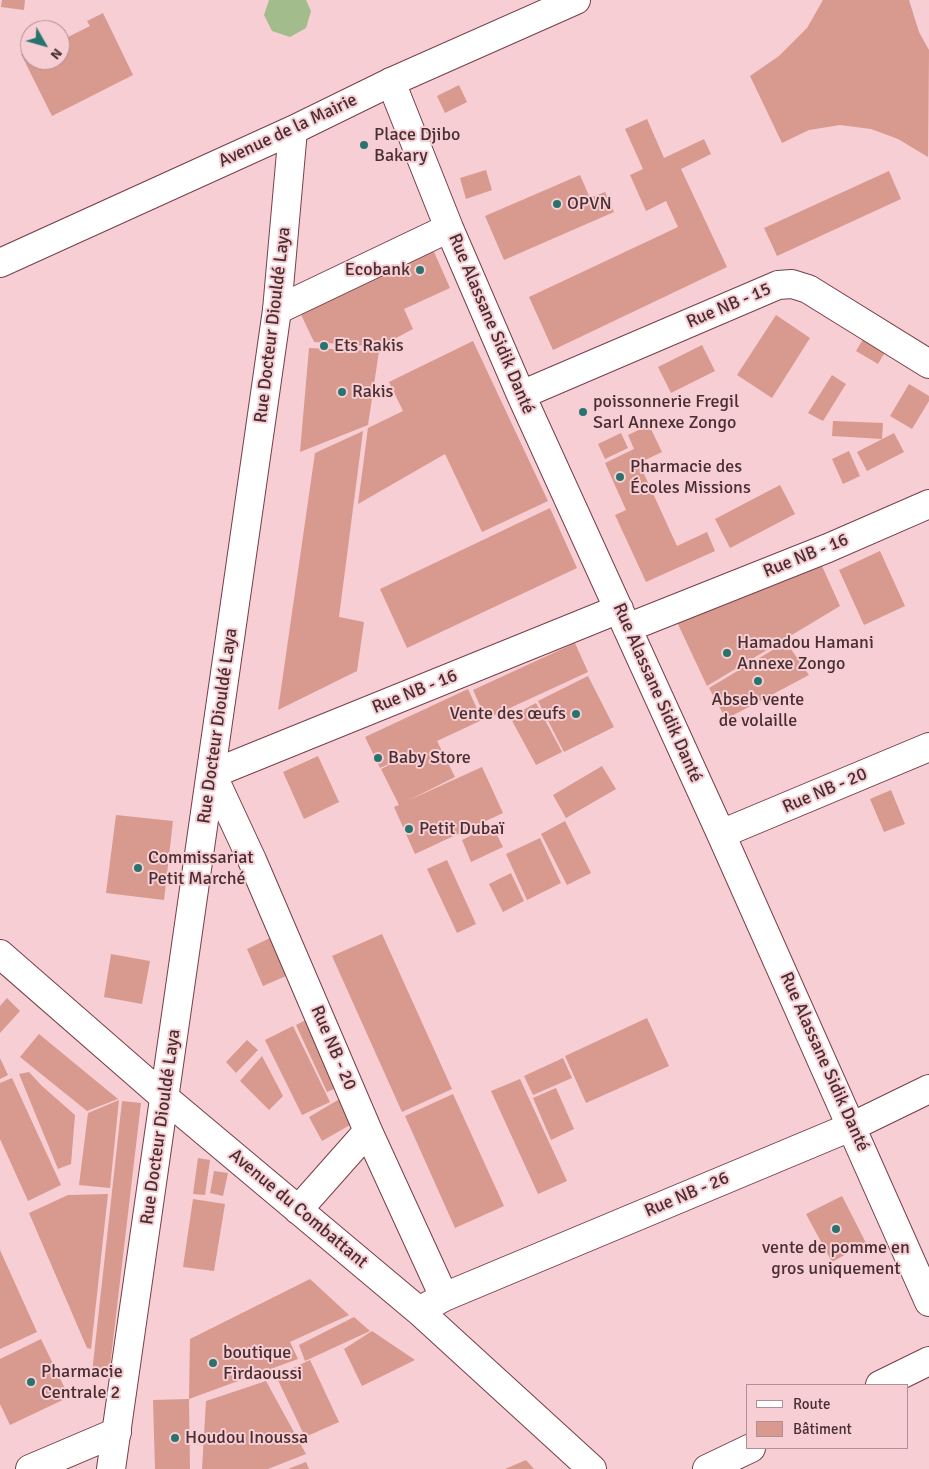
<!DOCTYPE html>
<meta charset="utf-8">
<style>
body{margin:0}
#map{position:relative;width:929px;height:1469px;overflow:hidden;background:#f7ced3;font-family:Signika,sans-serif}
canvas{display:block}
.legend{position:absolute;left:746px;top:1384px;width:162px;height:65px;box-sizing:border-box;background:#f7ced3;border:1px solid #b18e93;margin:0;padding:6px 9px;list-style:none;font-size:15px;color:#492f32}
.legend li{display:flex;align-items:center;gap:10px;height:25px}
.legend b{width:25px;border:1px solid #b18e93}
.north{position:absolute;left:20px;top:20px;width:50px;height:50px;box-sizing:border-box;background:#f7ced3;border:1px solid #b18e93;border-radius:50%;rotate:128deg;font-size:14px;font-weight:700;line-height:20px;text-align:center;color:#492f32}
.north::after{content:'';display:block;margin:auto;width:18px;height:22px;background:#29736f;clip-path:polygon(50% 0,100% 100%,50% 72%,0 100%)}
</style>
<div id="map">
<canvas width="929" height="1469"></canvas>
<ul class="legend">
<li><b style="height:6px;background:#fff"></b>Route</li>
<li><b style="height:14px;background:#d8998e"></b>Bâtiment</li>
</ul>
<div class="north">N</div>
</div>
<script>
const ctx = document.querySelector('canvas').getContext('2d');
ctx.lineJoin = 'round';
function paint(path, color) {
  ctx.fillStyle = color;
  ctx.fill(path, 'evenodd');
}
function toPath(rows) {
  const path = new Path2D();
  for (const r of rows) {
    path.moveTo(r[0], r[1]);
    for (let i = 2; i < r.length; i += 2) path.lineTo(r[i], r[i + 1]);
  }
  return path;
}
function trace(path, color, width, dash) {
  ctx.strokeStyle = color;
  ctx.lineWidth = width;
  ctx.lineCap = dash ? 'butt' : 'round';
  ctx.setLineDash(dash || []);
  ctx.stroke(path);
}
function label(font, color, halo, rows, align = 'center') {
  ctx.font = font + ' Signika,sans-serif';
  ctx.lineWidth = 4;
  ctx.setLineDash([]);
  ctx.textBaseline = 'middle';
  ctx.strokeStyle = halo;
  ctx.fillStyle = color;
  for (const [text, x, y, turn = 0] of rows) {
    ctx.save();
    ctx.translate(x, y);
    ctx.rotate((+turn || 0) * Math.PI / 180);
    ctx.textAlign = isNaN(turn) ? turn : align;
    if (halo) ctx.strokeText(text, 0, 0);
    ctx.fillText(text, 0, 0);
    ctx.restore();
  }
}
paint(toPath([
 [269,0,306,0,311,11,306,28,290,37,272,31,264,15]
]), '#a3bc8c');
paint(toPath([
 [2,0,25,0,24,10,1,7],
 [823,0,909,0,919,32,929,50,928,157,898,139,871,129,840,125,809,130,782,143,750,76,779,56,807,28],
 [103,13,133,75,52,116,21,54,30,49,30,60,60,60,60,41,90,26,87,21],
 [459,85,467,102,445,113,437,96],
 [647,119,664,158,704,139,711,154,681,169,727,267,553,350,529,297,678,227,666,201,646,211,630,175,643,169,625,129],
 [486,170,492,190,466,199,460,178],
 [889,171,901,199,777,256,764,228],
 [580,175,590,198,605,192,614,212,504,260,485,216],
 [431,245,450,288,404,309,413,329,379,347,314,342,297,306],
 [776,315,810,338,772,398,737,375],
 [868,331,890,344,878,364,856,351],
 [473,341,548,501,482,532,445,454,358,504,368,428,403,411,389,382],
 [702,345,715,371,671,393,658,367],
 [309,348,379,351,368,425,300,452],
 [832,375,846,384,823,421,808,413],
 [909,384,929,396,929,401,912,429,890,416],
 [833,421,883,423,882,439,832,436],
 [649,425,662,452,639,463,677,546,707,532,715,551,646,582,615,515,626,510,605,463,634,449,628,435],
 [363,431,339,617,364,622,357,671,278,710,315,453],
 [621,433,628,448,605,459,598,444],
 [894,433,904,452,867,471,857,452],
 [849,451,860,476,843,484,832,459],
 [780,485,795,514,730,548,715,519],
 [550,508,577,568,407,648,380,589],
 [880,551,905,606,864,625,839,570],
 [817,555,840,606,707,686,676,620],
 [786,642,809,675,726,719,709,688],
 [575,643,588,672,486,719,473,690],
 [588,676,614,727,564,752,538,701],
 [468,689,482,720,437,741,455,777,407,801,482,767,503,813,415,854,394,807,399,805,381,769,419,750,380,768,365,737],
 [536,703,562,752,536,765,510,717],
 [318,756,339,802,304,819,283,772],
 [602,766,616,789,566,818,553,795],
 [891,790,905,824,884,832,870,799],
 [116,815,173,821,164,900,106,893],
 [565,821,591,873,567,885,541,834],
 [492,825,503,847,471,862,462,840],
 [540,838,561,883,527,900,506,854],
 [447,860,476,924,457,933,427,869],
 [511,873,524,901,503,912,489,884],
 [382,934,452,1089,402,1112,332,956],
 [270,938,286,976,263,986,247,949],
 [111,954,150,961,142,1004,104,997],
 [7,998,20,1011,0,1033,0,1006],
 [310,1018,341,1086,327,1092,296,1025],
 [647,1018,669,1066,586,1103,565,1056],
 [293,1026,330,1102,302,1115,265,1040],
 [39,1034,118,1099,87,1111,20,1057],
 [247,1040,258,1050,236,1073,226,1062],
 [262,1056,283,1096,269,1110,240,1081],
 [0,1058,8,1075,0,1079],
 [563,1058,572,1078,533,1095,524,1076],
 [29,1072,42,1086,75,1115,71,1164,58,1169,19,1074],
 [12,1078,61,1185,28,1201,0,1139,0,1083],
 [520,1079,567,1181,538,1194,491,1091],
 [556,1088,574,1129,551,1140,533,1098],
 [453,1094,504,1206,455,1228,405,1116],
 [343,1097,357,1121,322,1141,309,1117],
 [119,1100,110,1188,79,1185,88,1113],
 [122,1101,141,1103,109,1375,92,1373],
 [198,1158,210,1160,205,1195,193,1194],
 [214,1171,228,1173,223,1196,210,1193],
 [108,1194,91,1349,87,1348,29,1213,68,1195],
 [842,1196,866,1243,832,1262,806,1214],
 [193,1199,225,1204,214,1271,183,1267],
 [0,1250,37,1332,0,1349],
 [310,1279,349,1315,290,1342,298,1359,189,1399,190,1339],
 [354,1317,370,1331,305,1361,299,1345],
 [372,1331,415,1360,362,1386,344,1349],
 [41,1339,69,1397,10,1425,0,1404,0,1359],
 [310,1360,339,1422,305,1437,276,1376],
 [266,1381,306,1454,268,1469,202,1469,206,1401],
 [189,1399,190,1469,155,1469,153,1400],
 [526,1460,534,1469,505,1469],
 [306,1462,309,1469,288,1469]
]), '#d8998e');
const street = toPath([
 [391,82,449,228,521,395,721,834,929,1302],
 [277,310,449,228],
 [521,395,778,285,792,284,808,289,929,364],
 [627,628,828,548,929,504],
 [721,834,929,747],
 [0,954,165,1098,419,1311,592,1469],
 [298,1210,368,1131],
 [444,1297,853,1126,929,1089],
 [419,1311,444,1297,368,1131,252,860,212,774,619,609],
 [880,1385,929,1361],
 [30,1469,117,1432],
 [707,1469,751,1448]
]);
const secondary = toPath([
 [0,263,293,130,391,82,576,0],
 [111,1469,277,310,293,130]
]);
trace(street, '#773f49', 30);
trace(secondary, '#773f49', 30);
trace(street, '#fff', 28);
trace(secondary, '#fff', 28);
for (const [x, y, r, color] of [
 [364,145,5,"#29736f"],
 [557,204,5,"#29736f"],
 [420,270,5,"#29736f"],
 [324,346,5,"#29736f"],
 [342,392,5,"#29736f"],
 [583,412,5,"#29736f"],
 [620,477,5,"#29736f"],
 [727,653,5,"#29736f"],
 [758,681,5,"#29736f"],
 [576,714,5,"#29736f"],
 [378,758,5,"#29736f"],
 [409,829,5,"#29736f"],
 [138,868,5,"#29736f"],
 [836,1229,5,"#29736f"],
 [213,1363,5,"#29736f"],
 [31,1382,5,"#29736f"],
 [175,1438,5,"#29736f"]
]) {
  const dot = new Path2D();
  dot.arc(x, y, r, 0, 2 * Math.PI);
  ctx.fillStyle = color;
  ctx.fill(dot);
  trace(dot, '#f7ced3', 2);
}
label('18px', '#492f32', '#f7ced3', [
 ["Avenue de la Mairie",288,131,-25],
 ["Rue NB - 15",729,306,-23],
 ["Rue Alassane Sidik Danté",491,324,67],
 ["Rue Docteur Diouldé Laya",273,325,-83],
 ["Rue NB - 16",806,556,-22],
 ["Rue NB - 16",415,692,-22],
 ["Rue Alassane Sidik Danté",657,693,66],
 ["Rue Docteur Diouldé Laya",218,726,-82],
 ["Rue NB - 20",825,791,-23],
 ["Rue NB - 20",333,1048,67],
 ["Rue Alassane Sidik Danté",824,1062,66],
 ["Rue Docteur Diouldé Laya",161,1127,-82],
 ["Rue NB - 26",687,1195,-23],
 ["Avenue du Combattant",298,1209,40]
]);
label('18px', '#492f32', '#f7ced3', [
 ["Place Djibo",374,135],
 ["Bakary",374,156],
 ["OPVN",567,204],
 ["Ecobank",410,270,"right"],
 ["Ets Rakis",334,346],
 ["Rakis",352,392],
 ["poissonnerie Fregil",593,402],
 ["Sarl Annexe Zongo",593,423],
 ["Pharmacie des",630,467],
 ["Écoles Missions",630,488],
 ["Hamadou Hamani",737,643],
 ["Annexe Zongo",737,664],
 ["Abseb vente",758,700,"center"],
 ["de volaille",758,721,"center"],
 ["Vente des œufs",566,714,"right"],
 ["Baby Store",388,758],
 ["Petit Dubaï",419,829],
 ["Commissariat",148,858],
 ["Petit Marché",148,879],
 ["vente de pomme en",836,1248,"center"],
 ["gros uniquement",836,1269,"center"],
 ["boutique",223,1353],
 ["Firdaoussi",223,1374],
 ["Pharmacie",41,1372],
 ["Centrale 2",41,1393],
 ["Houdou Inoussa",185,1438]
], 'left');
</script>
